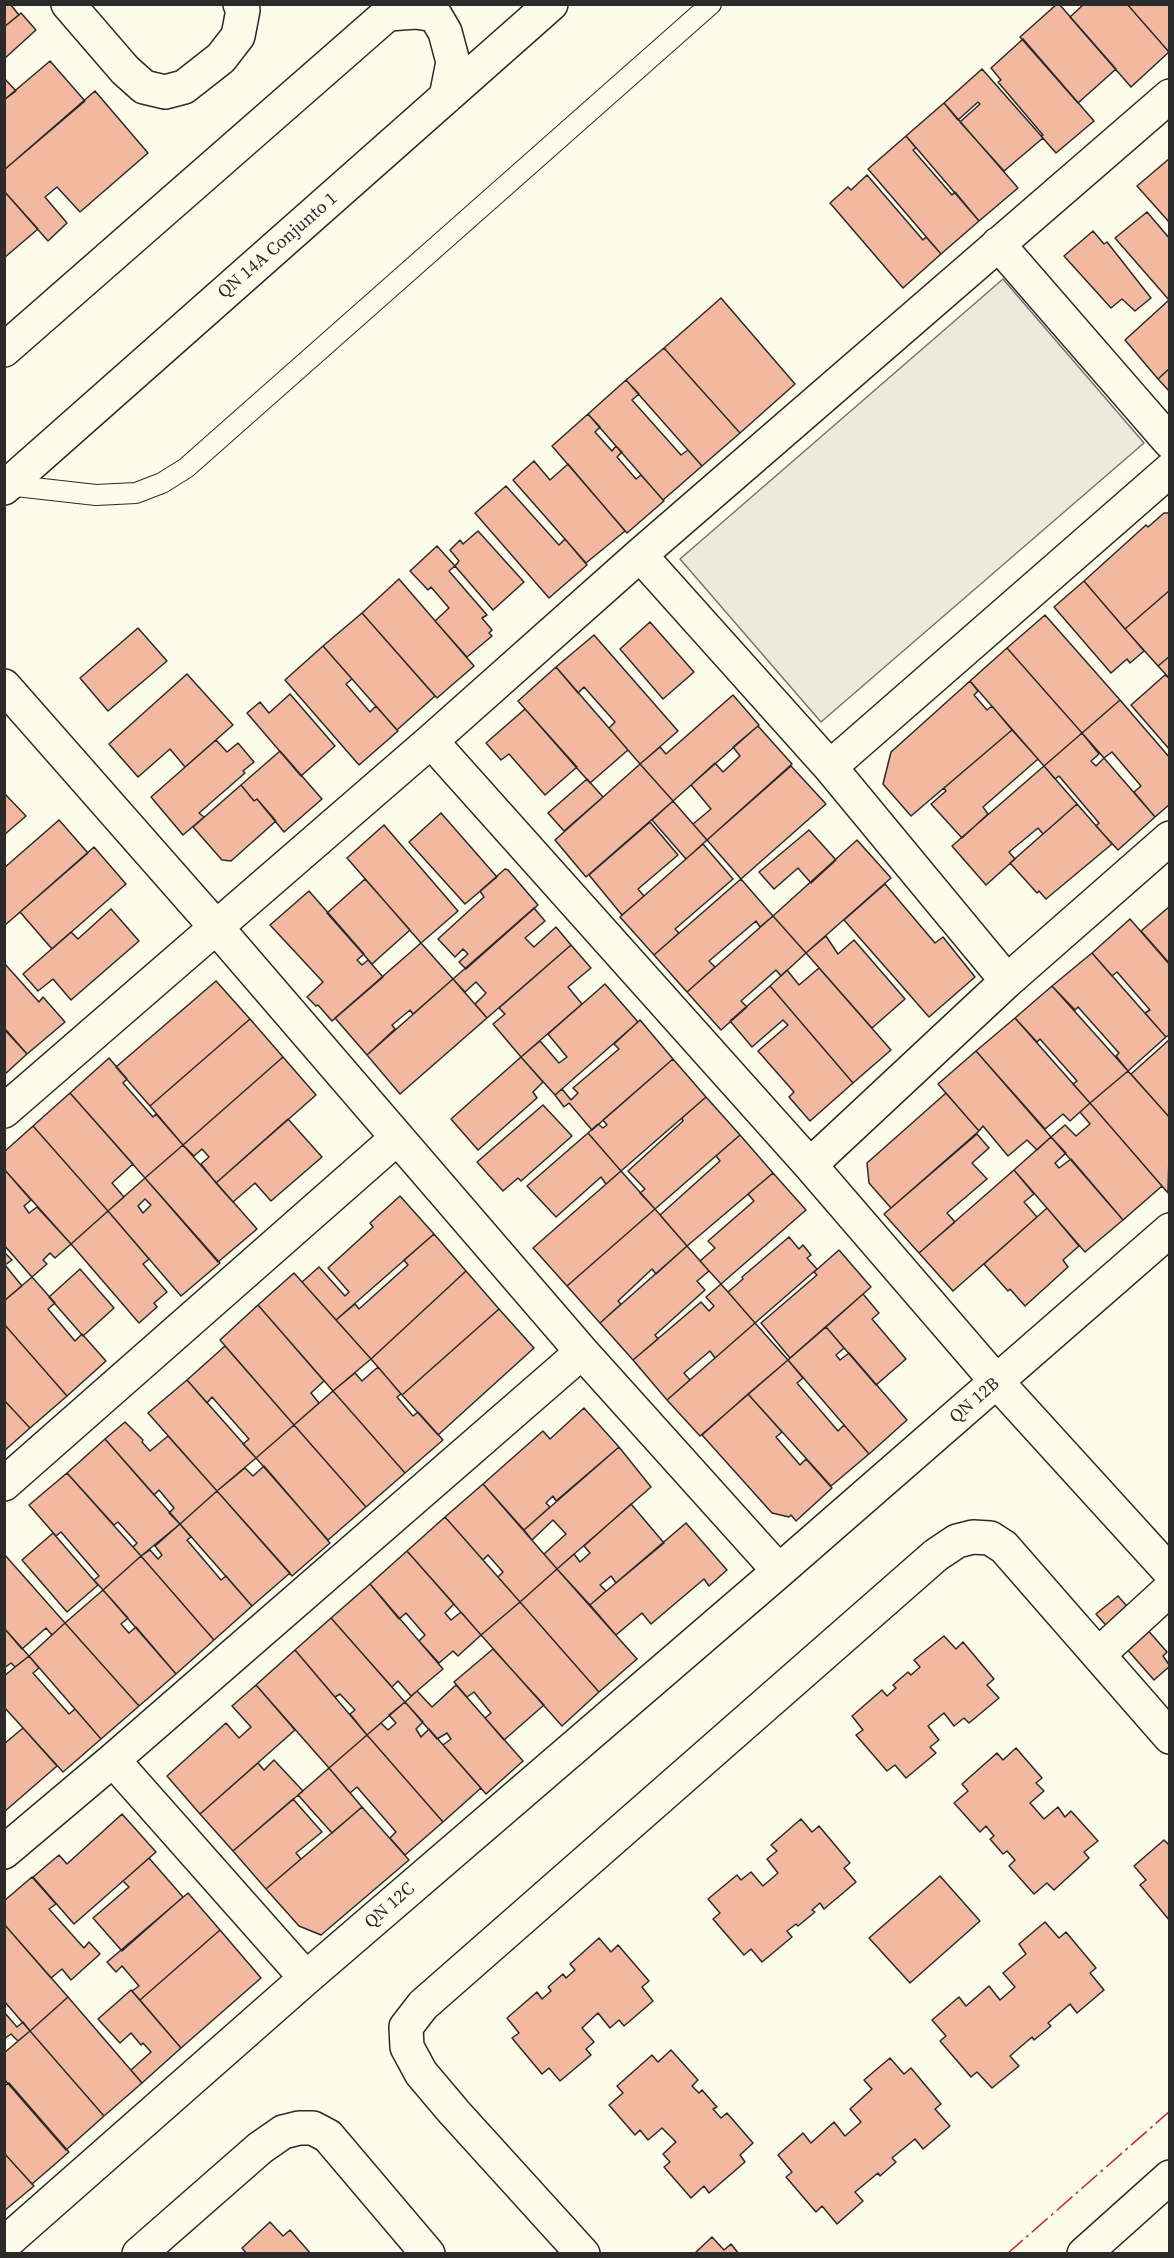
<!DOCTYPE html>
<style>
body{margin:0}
#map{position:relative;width:1174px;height:2258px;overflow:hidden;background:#fdfbea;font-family:"Source Serif 4",serif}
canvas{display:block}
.frame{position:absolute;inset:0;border:6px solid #2b2b2b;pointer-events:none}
</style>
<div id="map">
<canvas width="1174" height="2258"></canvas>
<div class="frame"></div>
</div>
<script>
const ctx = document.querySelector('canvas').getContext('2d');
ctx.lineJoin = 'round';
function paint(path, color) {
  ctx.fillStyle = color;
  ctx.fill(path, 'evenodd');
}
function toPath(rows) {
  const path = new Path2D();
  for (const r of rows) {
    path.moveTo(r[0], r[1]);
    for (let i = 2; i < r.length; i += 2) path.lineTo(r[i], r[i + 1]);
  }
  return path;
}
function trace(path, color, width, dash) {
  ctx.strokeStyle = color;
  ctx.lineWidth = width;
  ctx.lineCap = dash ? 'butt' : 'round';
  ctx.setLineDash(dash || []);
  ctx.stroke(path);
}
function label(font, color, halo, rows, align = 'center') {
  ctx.font = font + ' "Source Serif 4",serif';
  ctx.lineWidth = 4.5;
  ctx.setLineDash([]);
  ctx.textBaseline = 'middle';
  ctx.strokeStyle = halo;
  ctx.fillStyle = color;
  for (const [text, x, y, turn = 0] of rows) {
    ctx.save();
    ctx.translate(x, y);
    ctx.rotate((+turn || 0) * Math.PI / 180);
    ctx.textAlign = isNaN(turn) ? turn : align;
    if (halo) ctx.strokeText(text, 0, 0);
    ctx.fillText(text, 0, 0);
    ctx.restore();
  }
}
const green = toPath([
 [1003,279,1144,443,821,722,680,559,1003,279]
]);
paint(green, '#ecebdb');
trace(green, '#74746e', 1.5);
const building = toPath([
 [4,4,10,4,19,15,4,27,4,4],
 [1057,4,1059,4,1116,69,1078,103,1020,37,1057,4],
 [1084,4,1127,4,1169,52,1131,87,1070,17,1084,4],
 [1127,4,1170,4,1170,53,1169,52,1127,4],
 [21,13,36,30,4,59,4,27,21,13],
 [1023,39,1094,121,1056,153,1041,136,1043,135,998,82,1001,80,991,68,1023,39],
 [50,61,85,101,4,170,4,100,50,61],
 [982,69,1043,138,1004,171,960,122,980,104,978,102,958,120,944,103,982,69],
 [4,78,16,91,4,100,4,78],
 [95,91,148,153,80,212,57,187,45,197,67,223,48,241,4,191,4,170,95,91],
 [944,103,1018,188,979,221,906,136,944,103],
 [906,136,916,148,913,150,952,195,955,192,979,221,941,254,868,169,906,136],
 [1170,158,1170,223,1137,186,1170,158],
 [867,175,923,240,926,237,941,254,903,288,830,203,848,187,851,190,867,175],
 [4,191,38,229,4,258,4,191],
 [1147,212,1170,239,1169,300,1115,238,1147,212],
 [1093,231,1104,244,1107,242,1151,298,1135,311,1122,299,1111,308,1064,256,1093,231],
 [721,298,795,384,740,433,664,348,721,298],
 [1169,300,1170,368,1158,379,1125,340,1169,300],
 [664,348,740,433,702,466,626,380,664,348],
 [1170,368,1170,392,1158,379,1170,368],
 [626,380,639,394,632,400,681,455,688,450,702,466,663,500,588,414,626,380],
 [588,414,600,427,595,432,612,451,616,446,622,452,617,457,636,479,641,475,664,501,627,533,552,446,588,414],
 [534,461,550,480,568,464,625,531,586,563,513,480,534,461],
 [506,486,559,545,565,539,587,565,549,598,475,513,506,486],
 [1164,513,1170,513,1170,590,1125,629,1084,581,1146,525,1148,527,1164,513],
 [478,531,524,582,493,610,455,566,459,561,450,550,460,540,463,544,478,531],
 [437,546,455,566,449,571,487,615,482,618,492,630,489,633,492,636,467,657,435,621,449,608,431,587,428,590,410,571,437,546],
 [399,579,474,666,437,698,362,613,399,579],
 [1084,581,1144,651,1130,663,1127,659,1111,673,1054,607,1084,581],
 [1170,590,1170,656,1158,666,1125,629,1170,590],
 [362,613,435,696,397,730,323,646,362,613],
 [1045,615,1120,700,1082,733,1007,648,1045,615],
 [650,622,694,672,663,699,620,649,650,622],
 [138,628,167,661,108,711,80,678,138,628],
 [594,635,678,731,640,764,609,728,615,722,584,687,578,693,556,667,594,635],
 [323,646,352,679,346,684,370,712,376,706,398,731,359,765,285,680,323,646],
 [1007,648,1082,733,1044,766,970,681,1007,648],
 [1170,656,1170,679,1158,666,1170,656],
 [556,667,628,750,590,783,518,701,556,667],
 [187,674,233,725,185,767,170,749,138,777,109,744,187,674],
 [1165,675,1170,679,1170,750,1131,705,1165,675],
 [970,681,978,691,974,695,987,710,992,706,1012,730,911,816,883,784,891,752,970,681],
 [290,694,335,746,301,776,247,713,260,702,269,713,290,694],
 [733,695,759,725,673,801,640,764,660,747,666,754,733,695],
 [1120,700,1170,758,1170,804,1155,817,1134,792,1141,786,1112,752,1104,758,1082,733,1120,700],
 [525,709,577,767,545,795,509,754,501,760,486,743,525,709],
 [758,726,792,764,707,840,693,824,711,809,691,785,715,763,723,772,740,756,733,747,758,726],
 [1012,730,1038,759,983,807,988,814,962,838,931,804,946,791,944,788,1012,730],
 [1082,733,1099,754,1091,761,1096,766,1104,758,1155,817,1118,850,1096,826,1099,823,1059,776,1055,779,1044,766,1082,733],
 [216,740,227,752,238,743,254,762,243,771,245,773,199,813,204,817,183,835,151,797,216,740],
 [280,751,322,799,284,832,257,799,254,801,241,785,280,751],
 [640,764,673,801,586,877,555,840,640,764],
 [791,766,826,804,741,879,707,840,791,766],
 [1044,766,1077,804,1043,834,1038,828,1009,852,1015,859,986,885,952,846,1044,766],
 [587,779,603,797,564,831,548,813,587,779],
 [241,785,254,801,257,799,276,821,231,861,222,860,193,827,241,785],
 [4,793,26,816,4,835,4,793],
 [673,801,707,840,686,859,652,820,673,801],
 [1077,804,1112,844,1046,899,1039,891,1037,893,1010,863,1077,804],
 [441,813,497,877,465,904,409,842,441,813],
 [59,820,88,853,4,926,4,868,59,820],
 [650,822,678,855,638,889,644,896,622,915,589,875,650,822],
 [384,825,458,911,421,943,347,858,384,825],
 [809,830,836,860,811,883,798,868,774,889,759,872,809,830],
 [857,840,891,878,806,953,773,916,857,840],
 [703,844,733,879,675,929,679,933,654,955,620,917,703,844],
 [94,847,126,884,52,949,20,912,94,847],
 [505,869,508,870,538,905,466,969,459,962,468,954,463,949,455,957,438,939,484,897,480,891,505,869],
 [365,879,410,930,372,964,327,913,365,879],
 [741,879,773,916,760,927,756,921,709,961,715,967,687,992,654,955,741,879],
 [885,884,935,943,943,937,975,977,929,1017,844,920,885,884],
 [309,891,364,954,357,960,362,965,368,960,383,977,332,1021,318,1005,316,1006,307,997,323,982,270,925,309,891],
 [1170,906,1170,964,1141,931,1170,906],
 [534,908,545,921,525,938,534,947,556,927,571,945,487,1018,475,1004,486,993,476,982,465,992,453,979,534,908],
 [111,909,139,941,71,1000,53,979,38,991,23,974,71,932,78,939,111,909],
 [773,916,806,953,781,976,776,970,741,1001,747,1007,721,1030,687,992,773,916],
 [1130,919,1170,965,1170,1034,1166,1037,1145,1013,1150,1010,1117,972,1112,976,1092,953,1130,919],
 [826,936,838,954,854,940,905,999,872,1028,806,953,826,936],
 [421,943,453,979,413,1014,410,1010,392,1025,395,1029,367,1055,335,1018,421,943],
 [571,945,591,968,568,987,582,1004,521,1057,493,1024,505,1014,499,1008,571,945],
 [1092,953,1166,1037,1128,1071,1116,1056,1119,1053,1078,1007,1075,1010,1052,986,1092,953],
 [4,963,39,1002,43,997,65,1022,27,1054,4,1029,4,963],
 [819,968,891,1050,853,1083,770,986,787,970,799,985,819,968],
 [453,979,487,1018,400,1094,367,1055,453,979],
 [216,981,250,1019,150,1106,116,1067,216,981],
 [605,984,638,1022,555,1095,521,1057,540,1041,559,1063,567,1057,548,1034,605,984],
 [770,986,853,1083,810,1121,789,1097,794,1092,758,1051,788,1025,783,1020,752,1047,730,1021,770,986],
 [1052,986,1128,1071,1090,1103,1073,1084,1077,1081,1040,1039,1037,1042,1015,1018,1052,986],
 [1015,1018,1090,1103,1070,1121,1063,1114,1045,1129,976,1051,1015,1018],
 [250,1019,283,1057,183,1145,150,1106,250,1019],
 [640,1020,673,1059,592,1130,569,1103,564,1107,555,1095,562,1089,571,1100,578,1093,573,1088,619,1049,614,1044,640,1020],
 [6,1030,27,1054,4,1075,4,1031,6,1030],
 [1169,1040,1170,1041,1170,1118,1131,1074,1169,1040],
 [976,1051,1051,1137,1037,1150,1027,1140,1008,1156,983,1126,979,1131,938,1084,976,1051],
 [283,1057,316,1095,216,1183,201,1164,209,1157,202,1149,194,1156,183,1145,283,1057],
 [521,1057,543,1082,533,1092,537,1098,478,1150,451,1119,521,1057],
 [109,1058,127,1079,123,1083,153,1117,156,1114,183,1145,145,1178,70,1093,109,1058],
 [673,1059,706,1097,621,1171,588,1133,598,1124,603,1128,607,1125,603,1120,673,1059],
 [1128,1071,1170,1118,1168,1193,1090,1103,1128,1071],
 [70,1093,133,1164,112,1183,124,1197,108,1211,33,1126,70,1093],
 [946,1093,979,1131,891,1208,869,1183,867,1163,946,1093],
 [706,1097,740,1135,655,1209,640,1193,645,1189,628,1171,683,1121,682,1118,706,1097],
 [1090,1103,1162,1186,1123,1220,1051,1137,1065,1125,1076,1136,1090,1124,1080,1112,1090,1103],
 [543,1105,572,1136,521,1181,518,1178,503,1191,477,1162,543,1105],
 [288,1119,322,1157,271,1201,255,1183,233,1202,216,1183,288,1119],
 [33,1126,108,1211,71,1244,4,1169,4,1152,33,1126],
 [588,1133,621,1171,606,1184,601,1177,556,1217,527,1186,588,1133],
 [977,1134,989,1148,972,1163,987,1179,947,1213,955,1222,919,1253,884,1214,977,1134],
 [740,1135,773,1173,687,1246,660,1215,720,1161,716,1156,740,1135],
 [1051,1137,1066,1153,1055,1163,1059,1168,1071,1159,1123,1220,1085,1252,1014,1170,1051,1137],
 [183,1145,257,1229,218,1262,145,1178,183,1145],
 [4,1169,31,1200,24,1206,29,1213,37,1207,71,1244,55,1258,50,1253,43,1260,47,1264,32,1277,4,1245,4,1169],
 [1014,1170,1034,1194,1024,1202,1037,1217,953,1291,919,1253,1014,1170],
 [621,1171,655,1209,567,1286,533,1248,621,1171],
 [773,1173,806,1210,721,1284,700,1261,715,1248,708,1241,754,1201,748,1194,773,1173],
 [145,1178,220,1263,181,1296,108,1211,145,1178],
 [145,1199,151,1205,143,1213,138,1206,145,1199],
 [400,1196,434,1234,336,1320,302,1282,319,1267,345,1296,349,1292,328,1268,373,1227,370,1223,400,1196],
 [1047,1208,1079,1246,1063,1260,1068,1267,1025,1306,1010,1289,1008,1291,984,1264,1047,1208],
 [655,1209,687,1246,656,1274,652,1269,618,1301,621,1304,600,1323,567,1286,655,1209],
 [108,1211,149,1259,143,1264,167,1292,154,1303,157,1307,139,1323,71,1244,108,1211],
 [434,1234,466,1271,371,1359,336,1320,355,1304,359,1309,408,1265,404,1260,434,1234],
 [789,1237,799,1249,803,1245,811,1255,807,1258,817,1269,755,1323,728,1292,743,1279,742,1277,789,1237],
 [687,1246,709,1271,697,1281,705,1290,655,1335,658,1339,633,1360,600,1323,687,1246],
 [839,1250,871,1287,790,1358,761,1323,817,1275,814,1272,839,1250],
 [4,1252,12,1260,5,1265,22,1286,4,1301,4,1252],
 [80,1269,114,1308,83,1336,49,1297,80,1269],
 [466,1271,499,1309,402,1395,371,1359,466,1271],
 [294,1273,371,1359,333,1391,258,1305,294,1273],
 [32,1277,55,1303,48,1309,75,1341,82,1334,106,1361,67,1396,4,1324,4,1301,32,1277],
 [721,1284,755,1323,715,1358,710,1351,684,1373,690,1380,667,1400,633,1360,701,1302,709,1311,714,1306,706,1297,721,1284],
 [863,1294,879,1313,872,1319,906,1359,876,1385,826,1327,863,1294],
 [258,1305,324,1381,311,1393,319,1403,294,1425,220,1340,258,1305],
 [499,1309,534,1348,438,1435,402,1395,499,1309],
 [755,1323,788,1360,700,1436,667,1400,755,1323],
 [4,1324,67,1396,30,1428,4,1400,4,1324],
 [826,1327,844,1348,836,1355,840,1360,849,1353,907,1420,869,1454,788,1360,826,1327],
 [225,1346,294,1425,256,1458,243,1444,249,1439,212,1397,207,1403,187,1380,225,1346],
 [788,1360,803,1378,797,1383,838,1431,844,1425,869,1454,831,1486,748,1394,788,1360],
 [378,1367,401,1394,397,1397,413,1416,418,1412,443,1440,405,1473,333,1391,355,1373,362,1381,378,1367],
 [187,1380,256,1458,217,1491,148,1413,187,1380],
 [333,1391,405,1473,366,1507,294,1425,333,1391],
 [748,1394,782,1432,776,1437,800,1465,806,1459,832,1488,796,1521,791,1515,789,1517,772,1513,702,1435,748,1394],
 [4,1400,30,1428,4,1451,4,1400],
 [584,1408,619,1447,556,1501,553,1496,546,1503,550,1507,524,1530,483,1484,543,1431,550,1439,584,1408],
 [125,1422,143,1440,142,1442,150,1451,168,1436,217,1491,180,1524,169,1513,174,1508,159,1490,154,1495,105,1439,125,1422],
 [294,1425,366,1507,328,1540,256,1458,294,1425],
 [105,1439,180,1524,141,1556,133,1547,137,1543,118,1522,114,1525,67,1473,105,1439],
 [619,1447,651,1487,557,1569,544,1554,566,1534,553,1520,532,1540,524,1530,619,1447],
 [264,1466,330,1543,292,1576,217,1491,245,1468,253,1476,264,1466],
 [67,1473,141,1556,103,1590,94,1580,99,1576,61,1532,56,1536,29,1505,67,1473],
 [483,1484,557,1569,520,1602,498,1577,503,1572,488,1555,483,1560,445,1517,483,1484],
 [217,1491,290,1573,252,1606,180,1524,217,1491],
 [631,1504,664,1543,616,1583,611,1576,600,1585,606,1591,590,1605,557,1569,574,1554,580,1562,590,1553,584,1546,631,1504],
 [445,1517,520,1602,481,1635,407,1551,445,1517],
 [686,1523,727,1570,709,1586,704,1579,651,1624,642,1613,616,1635,590,1605,686,1523],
 [180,1524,191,1537,187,1540,221,1580,226,1576,252,1606,214,1640,141,1556,150,1550,158,1559,162,1555,155,1546,180,1524],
 [53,1533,98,1585,67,1612,22,1560,53,1533],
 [407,1551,454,1604,445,1613,451,1620,461,1612,481,1635,458,1656,453,1651,439,1663,419,1641,425,1635,406,1613,399,1619,370,1584,407,1551],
 [4,1554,65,1623,52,1635,46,1628,22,1649,4,1628,4,1554],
 [141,1556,214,1640,176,1674,103,1590,141,1556],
 [557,1569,637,1659,599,1692,520,1602,557,1569],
 [370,1584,443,1669,411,1696,398,1681,392,1687,331,1618,370,1584],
 [103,1590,128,1618,121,1624,129,1633,136,1627,176,1674,139,1706,65,1623,103,1590],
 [1118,1596,1167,1652,1163,1656,1170,1666,1154,1680,1096,1614,1118,1596],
 [520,1602,599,1692,562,1726,481,1635,520,1602],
 [331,1618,405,1702,367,1735,350,1714,355,1710,340,1694,335,1697,295,1650,331,1618],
 [65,1623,139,1706,101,1739,29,1656,65,1623],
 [4,1628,29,1656,15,1667,11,1663,4,1668,4,1628],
 [944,1636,956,1649,963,1642,994,1679,987,1685,999,1698,969,1723,964,1718,954,1726,944,1713,928,1726,939,1740,930,1747,936,1753,906,1778,895,1765,887,1771,856,1735,863,1730,852,1716,882,1690,887,1696,896,1688,893,1685,908,1672,911,1675,920,1667,914,1660,944,1636],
 [493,1649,544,1705,504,1740,485,1718,491,1713,474,1692,467,1697,454,1682,493,1649],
 [295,1650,367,1735,329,1768,256,1685,295,1650],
 [29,1656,39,1668,33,1673,69,1714,75,1709,101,1739,63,1772,4,1707,4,1676,29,1656],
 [256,1685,295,1730,200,1814,167,1776,226,1723,239,1738,251,1727,232,1706,256,1685],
 [456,1685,523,1761,486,1794,443,1745,451,1739,447,1733,437,1739,405,1702,417,1691,432,1707,456,1685],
 [405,1702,423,1722,416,1729,421,1737,429,1729,481,1788,443,1822,367,1735,381,1723,388,1730,396,1723,389,1715,405,1702],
 [23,1728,57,1766,4,1812,4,1744,23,1728],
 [367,1735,443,1822,405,1855,390,1838,396,1832,357,1787,350,1793,329,1768,367,1735],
 [1016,1748,1042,1778,1036,1783,1044,1791,1030,1803,1044,1819,1058,1807,1065,1817,1071,1811,1098,1841,1084,1852,1089,1858,1054,1890,1047,1883,1034,1894,1009,1866,1015,1860,1007,1851,1003,1854,990,1839,994,1836,986,1826,980,1832,954,1803,968,1791,962,1784,997,1753,1003,1760,1016,1748],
 [274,1760,303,1791,233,1851,200,1814,258,1763,264,1770,274,1760],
 [329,1768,362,1807,332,1833,298,1795,329,1768],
 [293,1799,322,1832,296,1853,301,1859,266,1889,233,1851,293,1799],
 [362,1807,409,1860,321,1935,299,1926,266,1889,362,1807],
 [122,1814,156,1852,74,1924,33,1877,59,1855,67,1864,122,1814],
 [801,1819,812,1832,819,1826,850,1863,844,1868,856,1882,824,1909,820,1903,812,1910,815,1912,798,1926,796,1924,787,1931,792,1937,762,1962,751,1949,744,1955,713,1919,720,1913,708,1899,737,1875,741,1880,751,1872,763,1886,778,1873,767,1859,777,1851,771,1845,801,1819],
 [1164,1840,1170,1846,1170,1921,1140,1885,1146,1880,1134,1866,1164,1840],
 [149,1858,183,1897,122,1951,93,1918,129,1887,123,1881,149,1858],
 [940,1876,980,1921,910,1983,869,1938,940,1876],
 [32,1877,56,1904,49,1909,84,1948,89,1942,100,1954,71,1980,62,1969,51,1978,4,1924,4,1901,32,1877],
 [188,1893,220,1930,140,2000,132,1991,139,1986,122,1966,116,1972,107,1962,188,1893],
 [1045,1922,1059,1938,1066,1932,1096,1968,1090,1973,1104,1990,1077,2013,1070,2004,1048,2023,1051,2026,1034,2040,1032,2037,1010,2056,1019,2066,992,2088,977,2072,971,2077,940,2041,946,2036,932,2020,959,1997,966,2006,989,1986,1000,2000,1015,1987,1003,1973,1026,1954,1019,1944,1045,1922],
 [4,1924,68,1997,30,2031,4,2001,4,1924],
 [220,1930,261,1978,181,2048,140,2000,220,1930],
 [599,1938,611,1952,618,1945,649,1981,642,1987,653,2001,624,2026,619,2020,610,2028,598,2013,582,2028,594,2042,586,2049,591,2055,560,2081,549,2068,542,2074,512,2038,519,2033,507,2018,537,1992,542,1999,551,1991,548,1987,563,1974,566,1978,575,1970,570,1964,599,1938],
 [131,1990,181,2048,142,2083,131,2070,151,2052,143,2043,141,2045,131,2033,120,2043,98,2019,131,1990],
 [68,1997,142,2083,104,2116,30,2031,68,1997],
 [4,2012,17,2027,23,2022,30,2031,18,2041,11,2034,4,2039,4,2012],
 [30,2031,104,2116,66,2150,4,2079,4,2053,30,2031],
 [671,2050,698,2080,692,2086,699,2093,702,2090,717,2107,713,2109,721,2118,727,2113,753,2143,740,2155,745,2162,709,2193,704,2186,691,2198,664,2167,670,2162,663,2154,676,2142,662,2128,648,2140,640,2130,635,2135,609,2105,623,2093,617,2086,652,2055,658,2062,671,2050],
 [890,2058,904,2074,911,2068,941,2104,935,2109,950,2126,923,2149,915,2139,892,2158,896,2162,880,2176,878,2173,855,2192,863,2201,837,2224,822,2206,816,2212,786,2177,792,2172,778,2155,803,2133,811,2143,834,2122,845,2136,861,2122,850,2109,872,2089,864,2080,890,2058],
 [9,2083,69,2152,32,2184,4,2153,4,2086,9,2083],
 [4,2153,34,2186,4,2211,4,2153],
 [270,2222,283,2236,290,2230,311,2254,247,2254,242,2248,270,2222],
 [712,2237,724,2250,731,2244,739,2254,694,2254,712,2237]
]);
paint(building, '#f2b8a0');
trace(building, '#2b2b2b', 1.5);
const lane = toPath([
 [7,485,96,495,136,493,162,483,186,468,711,4]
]);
const street = toPath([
 [68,4,125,70,144,87,165,92,184,87,221,58,238,36,243,10,240,4],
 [998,244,1170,442],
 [640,555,830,767,1007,981],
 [4,686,216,927,582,1352,779,1571],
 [431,741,810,1165,997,1382,1170,1572],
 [830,767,1170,470],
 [4,1111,431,741,640,555,1170,96],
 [810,1165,1007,981,1170,838],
 [4,1484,397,1138],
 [1099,1654,1170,1589],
 [113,1760,306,1978],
 [4,1852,113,1760,582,1352],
 [4,2244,306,1978,779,1571,1170,1230],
 [139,2254,260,2148,283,2132,299,2128,313,2128,328,2136,428,2254],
 [583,2254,454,2112,421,2073,407,2047,406,2027,423,2005,936,1555,957,1541,973,1537,990,1538,1004,1547,1170,1737],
 [1084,2254,1170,2177]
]);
const secondary = toPath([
 [388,14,416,12,435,15,445,32,453,62,446,97],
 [4,350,399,4],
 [4,488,551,4]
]);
trace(lane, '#2b2b2b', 22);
trace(street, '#2b2b2b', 36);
trace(secondary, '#2b2b2b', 36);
trace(lane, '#fdfbea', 20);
trace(street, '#fdfbea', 33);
trace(secondary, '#fdfbea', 33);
trace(toPath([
 [1007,2254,1170,2111]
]), '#c62828', 1.5, [21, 4.5, 3, 4.5]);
label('18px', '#2b2b2b', '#fdfbea', [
 ["QN 14A Conjunto 1",278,246,-41],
 ["QN 12B",975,1401,-41],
 ["QN 12C",390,1906,-41]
]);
</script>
